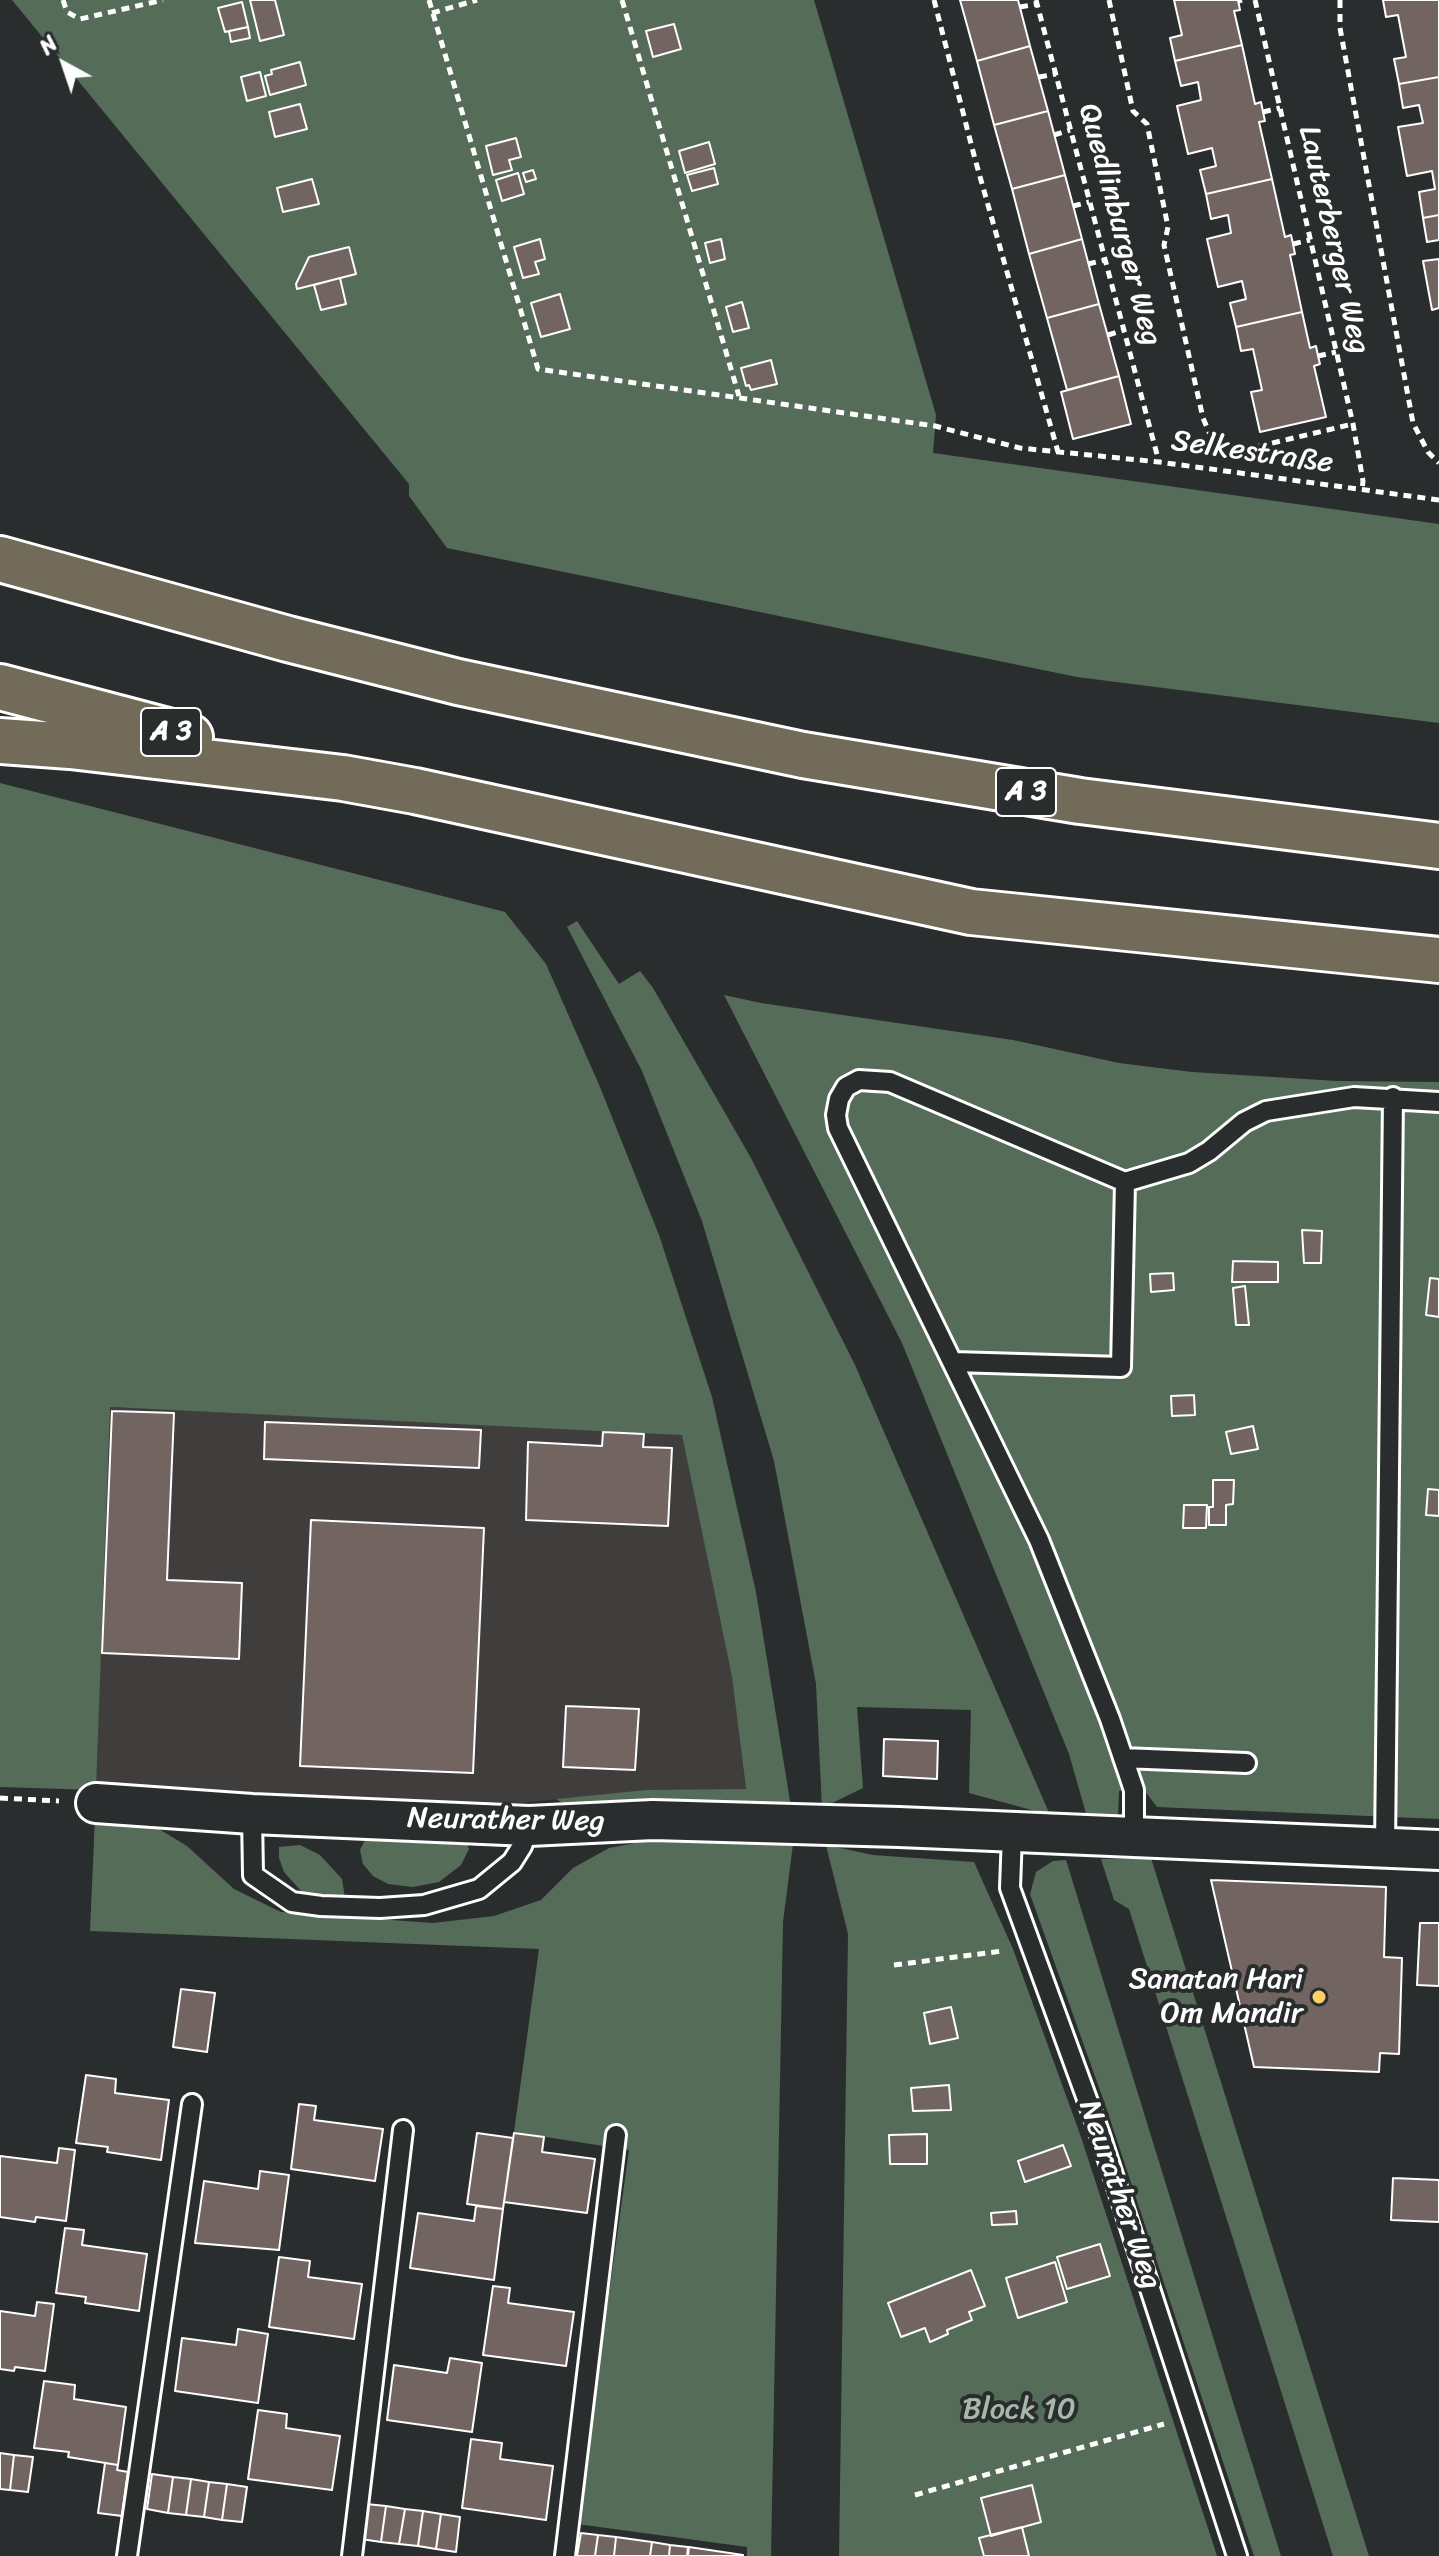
<!DOCTYPE html>
<meta charset="utf-8">
<style>
body{margin:0}
#map{position:relative;width:1439px;height:2556px;overflow:hidden;background:#2a2d2e;font-family:Sriracha,sans-serif}
canvas{display:block}
.north{position:absolute;left:24px;top:24px;width:80px;height:80px;-webkit-text-stroke:6px #2a2d2e;paint-order:stroke;rotate:320deg;font-size:22px;font-weight:700;line-height:32px;text-align:center;color:#fff}
.north::after{content:'';display:block;margin:auto;width:28px;height:36px;background:#fff;clip-path:polygon(50% 0,100% 100%,50% 72%,0 100%)}
</style>
<div id="map">
<canvas width="1439" height="2556"></canvas>
<div class="north">N</div>
</div>
<script>
const ctx = document.querySelector('canvas').getContext('2d');
ctx.lineJoin = 'round';
function paint(path, color) {
  ctx.fillStyle = color;
  ctx.fill(path, 'evenodd');
}
function toPath(rows) {
  const path = new Path2D();
  for (const r of rows) {
    path.moveTo(r[0], r[1]);
    for (let i = 2; i < r.length; i += 2) path.lineTo(r[i], r[i + 1]);
  }
  return path;
}
function trace(path, color, width, dash) {
  ctx.strokeStyle = color;
  ctx.lineWidth = width;
  ctx.lineCap = dash ? 'butt' : 'round';
  ctx.setLineDash(dash || []);
  ctx.stroke(path);
}
function label(font, color, halo, rows, align = 'center') {
  ctx.font = font + ' Sriracha,sans-serif';
  ctx.lineWidth = 8;
  ctx.setLineDash([]);
  ctx.textBaseline = 'middle';
  ctx.strokeStyle = halo;
  ctx.fillStyle = color;
  for (const [text, x, y, turn = 0] of rows) {
    ctx.save();
    ctx.translate(x, y);
    ctx.rotate((+turn || 0) * Math.PI / 180);
    ctx.textAlign = isNaN(turn) ? turn : align;
    if (halo) ctx.strokeText(text, 0, 0);
    ctx.fillText(text, 0, 0);
    ctx.restore();
  }
}
paint(toPath([
 [109,1407,682,1434,732,1677,746,1790,646,1790,520,1803,96,1790]
]), '#403e3d');
paint(toPath([
 [12,0,814,0,936,415,933,453,1439,524,1439,723,1077,677,447,548,409,496,409,484],
 [0,783,505,912,546,964,600,1087,659,1235,712,1397,756,1592,791,1807,748,1804,571,1808,556,1799,646,1790,746,1789,732,1677,682,1435,110,1407,96,1790,0,1787],
 [577,921,619,984,640,971,653,988,751,1158,855,1365,1050,1815,969,1793,971,1710,857,1707,863,1788,822,1808,816,1684,774,1461,702,1221,642,1071,567,927],
 [724,995,761,1003,1013,1040,1119,1063,1192,1072,1337,1081,1439,1082,1439,1819,1157,1807,1144,1790,1119,1791,1118,1816,1087,1817,1069,1754,902,1343],
 [95,1817,149,1823,187,1846,234,1889,281,1912,433,1923,494,1916,541,1900,573,1868,609,1848,657,1839,793,1844,783,1922,771,2556,747,2556,747,2547,577,2524,629,2150,514,2132,539,1949,90,1931],
 [461,1831,469,1849,461,1865,439,1882,413,1887,388,1884,373,1876,363,1864,360,1850,367,1836],
 [300,1845,320,1855,342,1879,345,1898,323,1897,302,1892,284,1872,279,1858,279,1847],
 [826,1845,873,1855,974,1862,1013,1949,1081,2137,1217,2556,839,2556,848,1934],
 [1151,1858,1369,2556,1333,2556,1129,1909,1114,1900,1101,1859],
 [1066,1860,1233,2402,1281,2556,1254,2556,1107,2110,1030,1894,1036,1872,1053,1861]
]), '#556c59');
const building = toPath([
 [250,0,275,0,284,35,260,41,250,0],
 [960,0,1018,0,1030,46,977,61,960,0],
 [1174,0,1238,0,1240,10,1234,11,1242,45,1175,61,1170,38,1182,35,1174,0],
 [1383,0,1439,0,1439,77,1399,84,1394,59,1406,57,1398,15,1386,17,1383,0],
 [242,2,248,27,225,32,218,8,242,2],
 [674,24,681,49,653,57,646,31,674,24],
 [248,27,250,38,231,42,229,31,248,27],
 [1242,45,1255,104,1261,102,1263,112,1265,121,1259,122,1272,179,1206,194,1200,170,1216,166,1212,148,1188,154,1177,106,1201,100,1198,82,1181,86,1175,61,1242,45],
 [1030,46,1048,111,994,125,977,61,1030,46],
 [300,62,306,85,270,95,265,76,272,74,271,70,300,62],
 [260,72,266,96,247,101,241,77,260,72],
 [1439,77,1439,215,1423,218,1419,192,1435,189,1432,171,1407,176,1398,127,1423,123,1419,105,1403,108,1399,84,1439,77],
 [300,104,307,129,275,137,269,112,300,104],
 [1048,111,1065,175,1012,189,994,125,1048,111],
 [516,138,521,157,509,160,512,170,493,175,486,146,516,138],
 [709,142,715,164,685,173,679,151,709,142],
 [714,168,718,184,692,191,687,175,714,168],
 [533,170,536,179,526,182,523,173,533,170],
 [518,173,524,194,502,201,496,180,518,173],
 [1065,175,1082,239,1029,254,1012,189,1065,175],
 [312,179,319,204,283,212,277,188,312,179],
 [1272,179,1285,237,1291,235,1293,244,1295,254,1290,255,1302,312,1236,327,1230,303,1246,299,1242,281,1218,287,1207,239,1231,233,1228,215,1211,219,1206,194,1272,179],
 [1439,215,1439,240,1427,242,1423,218,1439,215],
 [540,239,545,259,535,262,539,274,523,278,514,247,540,239],
 [721,239,725,259,710,263,705,243,721,239],
 [1082,239,1099,304,1047,318,1029,254,1082,239],
 [349,247,356,274,297,289,296,284,309,257,349,247],
 [1439,259,1439,308,1432,310,1423,261,1439,259],
 [340,278,346,304,321,310,314,285,340,278],
 [560,294,570,329,541,337,531,303,560,294],
 [742,302,749,328,733,332,726,307,742,302],
 [1099,304,1119,376,1067,390,1047,318,1099,304],
 [1302,312,1310,348,1316,346,1318,356,1320,364,1314,366,1326,417,1260,432,1251,392,1262,390,1253,349,1241,351,1236,327,1302,312],
 [771,360,777,384,751,390,749,385,746,386,741,368,771,360],
 [1119,376,1131,424,1073,439,1061,392,1119,376],
 [1302,1230,1322,1231,1321,1263,1304,1263,1302,1230],
 [1233,1261,1278,1262,1278,1282,1232,1282,1233,1261],
 [1173,1273,1174,1290,1151,1292,1150,1274,1173,1273],
 [1430,1278,1439,1279,1439,1317,1426,1315,1430,1278],
 [1245,1286,1249,1325,1236,1325,1233,1288,1245,1286],
 [1194,1395,1195,1415,1172,1416,1171,1396,1194,1395],
 [112,1411,174,1413,167,1580,242,1583,239,1659,102,1653,112,1411],
 [265,1422,481,1430,479,1468,264,1459,265,1422],
 [1253,1426,1258,1449,1231,1454,1226,1432,1253,1426],
 [603,1432,644,1434,643,1447,672,1448,668,1526,526,1520,528,1442,602,1446,603,1432],
 [1213,1480,1234,1480,1233,1504,1226,1505,1226,1525,1209,1525,1209,1507,1213,1507,1213,1480],
 [1428,1489,1439,1490,1439,1516,1426,1515,1428,1489],
 [1184,1505,1207,1505,1206,1528,1183,1528,1184,1505],
 [311,1520,484,1528,473,1773,300,1766,311,1520],
 [566,1706,639,1709,635,1770,563,1767,566,1706],
 [884,1739,938,1741,937,1779,883,1776,884,1739],
 [1211,1880,1386,1887,1384,1957,1402,1958,1399,2054,1380,2053,1379,2072,1254,2067,1211,1880],
 [1420,1923,1439,1923,1439,1986,1417,1985,1420,1923],
 [181,1989,215,1993,207,2052,173,2047,181,1989],
 [951,2007,958,2038,930,2044,924,2013,951,2007],
 [86,2075,116,2079,115,2093,169,2100,161,2160,107,2152,108,2147,76,2143,86,2075],
 [949,2085,951,2110,913,2111,911,2088,949,2085],
 [299,2104,316,2106,314,2120,383,2129,375,2181,291,2169,299,2104],
 [477,2133,513,2138,503,2209,467,2204,477,2133],
 [514,2133,544,2137,542,2152,595,2159,587,2213,504,2202,514,2133],
 [927,2134,927,2164,890,2164,889,2135,927,2134],
 [1063,2145,1071,2166,1025,2182,1018,2161,1063,2145],
 [59,2148,75,2150,66,2221,36,2217,35,2222,0,2217,0,2156,57,2163,59,2148],
 [260,2171,289,2175,279,2250,195,2243,204,2181,258,2189,260,2171],
 [1393,2178,1439,2180,1439,2222,1391,2220,1393,2178],
 [476,2206,503,2209,494,2280,410,2268,418,2213,474,2221,476,2206],
 [1016,2211,1017,2224,992,2225,991,2213,1016,2211],
 [65,2228,84,2230,82,2245,147,2254,139,2311,85,2303,86,2297,56,2293,65,2228],
 [1100,2244,1110,2276,1067,2289,1057,2257,1100,2244],
 [279,2257,310,2261,308,2277,362,2284,354,2339,269,2327,279,2257],
 [1055,2262,1067,2302,1018,2318,1006,2278,1055,2262],
 [971,2270,985,2306,969,2312,972,2320,947,2330,948,2334,930,2342,925,2328,901,2337,888,2303,971,2270],
 [493,2286,510,2288,508,2303,574,2312,566,2366,483,2355,493,2286],
 [37,2302,54,2304,45,2371,15,2367,14,2371,0,2369,0,2311,35,2316,37,2302],
 [238,2329,268,2334,258,2403,175,2391,182,2338,236,2345,238,2329],
 [450,2358,482,2363,472,2432,387,2420,394,2365,447,2373,450,2358],
 [44,2381,75,2385,74,2399,126,2407,118,2465,68,2457,69,2452,34,2448,44,2381],
 [258,2410,287,2414,286,2428,340,2436,332,2490,248,2479,258,2410],
 [471,2439,502,2443,500,2459,553,2466,546,2520,462,2508,471,2439],
 [0,2453,14,2455,10,2490,0,2489,0,2453],
 [14,2455,33,2457,28,2492,10,2490,14,2455],
 [105,2463,118,2465,117,2470,128,2472,122,2516,98,2513,105,2463],
 [152,2474,173,2477,168,2513,147,2509,152,2474],
 [173,2477,191,2479,186,2515,168,2513,173,2477],
 [191,2479,209,2482,204,2517,186,2515,191,2479],
 [209,2482,227,2484,222,2520,204,2517,209,2482],
 [227,2484,247,2487,242,2522,222,2520,227,2484],
 [1032,2485,1041,2522,991,2536,981,2498,1032,2485],
 [366,2504,386,2506,381,2542,361,2539,366,2504],
 [386,2506,405,2509,399,2544,381,2542,386,2506],
 [405,2509,423,2511,418,2546,399,2544,405,2509],
 [423,2511,441,2514,436,2549,418,2546,423,2511],
 [441,2514,460,2517,456,2552,436,2549,441,2514],
 [1022,2527,1029,2556,984,2556,979,2538,1022,2527],
 [581,2533,598,2535,595,2556,577,2556,581,2533],
 [598,2535,616,2537,614,2556,595,2556,598,2535],
 [616,2537,652,2542,650,2556,614,2556,616,2537],
 [652,2542,670,2545,669,2556,650,2556,652,2542],
 [670,2545,688,2547,687,2556,669,2556,670,2545],
 [689,2547,743,2555,743,2556,688,2556,689,2547]
]);
paint(building, '#726460');
trace(building, '#fff', 2);
const service = toPath([
 [954,1362,1121,1367,1125,1182],
 [1123,1758,1246,1763],
 [252,1814,253,1875,292,1902,321,1906,380,1908,424,1905,479,1889,512,1862,522,1846,529,1826],
 [1012,1834,1010,1888,1099,2132,1237,2556],
 [1134,1838,1134,1790,1110,1719,1039,1540,838,1128,836,1115,839,1099,846,1087,859,1080,890,1082,1125,1182,1189,1163,1209,1151,1244,1122,1266,1111,1354,1097,1439,1102],
 [1385,1848,1393,1097],
 [127,2556,192,2104],
 [352,2556,403,2130],
 [565,2556,616,2135]
]);
const minor = toPath([
 [96,1803,252,1814,529,1826,653,1820,899,1827,1439,1850]
]);
const motorway = toPath([
 [0,559,288,639,458,682,803,755,1080,801,1439,846],
 [0,687,190,737],
 [0,741,70,746,343,778,415,791,971,912,1439,960]
]);
trace(service, '#fff', 24);
trace(minor, '#fff', 44);
trace(motorway, '#fff', 50);
trace(toPath([
 [63,0,67,12,80,19,163,0],
 [429,0,538,369,935,426,1020,448,1159,462,1439,500],
 [622,0,739,396],
 [934,0,975,159,1058,452],
 [1036,0,1159,462],
 [1109,0,1133,111,1147,124,1168,227,1164,245,1203,418,1209,432,1221,443,1236,449,1247,449,1353,424],
 [1255,0,1353,424,1363,481,1362,490],
 [1340,0,1340,28,1413,423,1428,452,1439,463],
 [1238,1,1242,0],
 [1020,7,1037,4],
 [432,13,477,0],
 [1039,77,1056,74],
 [1263,112,1280,108],
 [1054,135,1070,130],
 [1073,206,1089,202],
 [1293,244,1310,240],
 [1088,264,1105,260],
 [1108,335,1124,330],
 [1318,356,1336,352],
 [0,1798,59,1801],
 [894,1965,1002,1951],
 [915,2495,1164,2424]
]), '#fff', 5, [8, 6]);
trace(service, '#2a2d2e', 18);
trace(minor, '#2a2d2e', 38);
trace(motorway, '#726b5a', 44);
for (const [x, y, r, color] of [
 [1319,1997,8,"#ffd166"]
]) {
  const dot = new Path2D();
  dot.arc(x, y, r, 0, 2 * Math.PI);
  ctx.fillStyle = color;
  ctx.fill(dot);
  trace(dot, '#2a2d2e', 3);
}
for (const [x, y, w] of [
 [171,732,60],
 [1026,792,60]
]) {
  const box = new Path2D();
  box.roundRect(x - w / 2, y - 24, w, 48, 6);
  ctx.fillStyle = '#2a2d2e';
  ctx.fill(box);
  trace(box, '#fff', 2);
}
label('bold 28px', '#fff', null, [
 ["A 3",171,732],
 ["A 3",1026,792]
]);
label('30px', '#fff', '#2a2d2e', [
 ["Quedlinburger Weg",1119,225,75],
 ["Lauterberger Weg",1333,240,77],
 ["Selkestraße",1252,453,8],
 ["Neurather Weg",506,1821,1],
 ["Neurather Weg",1119,2195,71]
]);
label('30px', '#fff', '#2a2d2e', [
 ["Sanatan Hari",1303,1980],
 ["Om Mandir",1303,2014]
], 'right');
label('30px', '#aab6ac', '#2a2d2e', [
 ["Block 10",1019,2410]
]);
</script>
